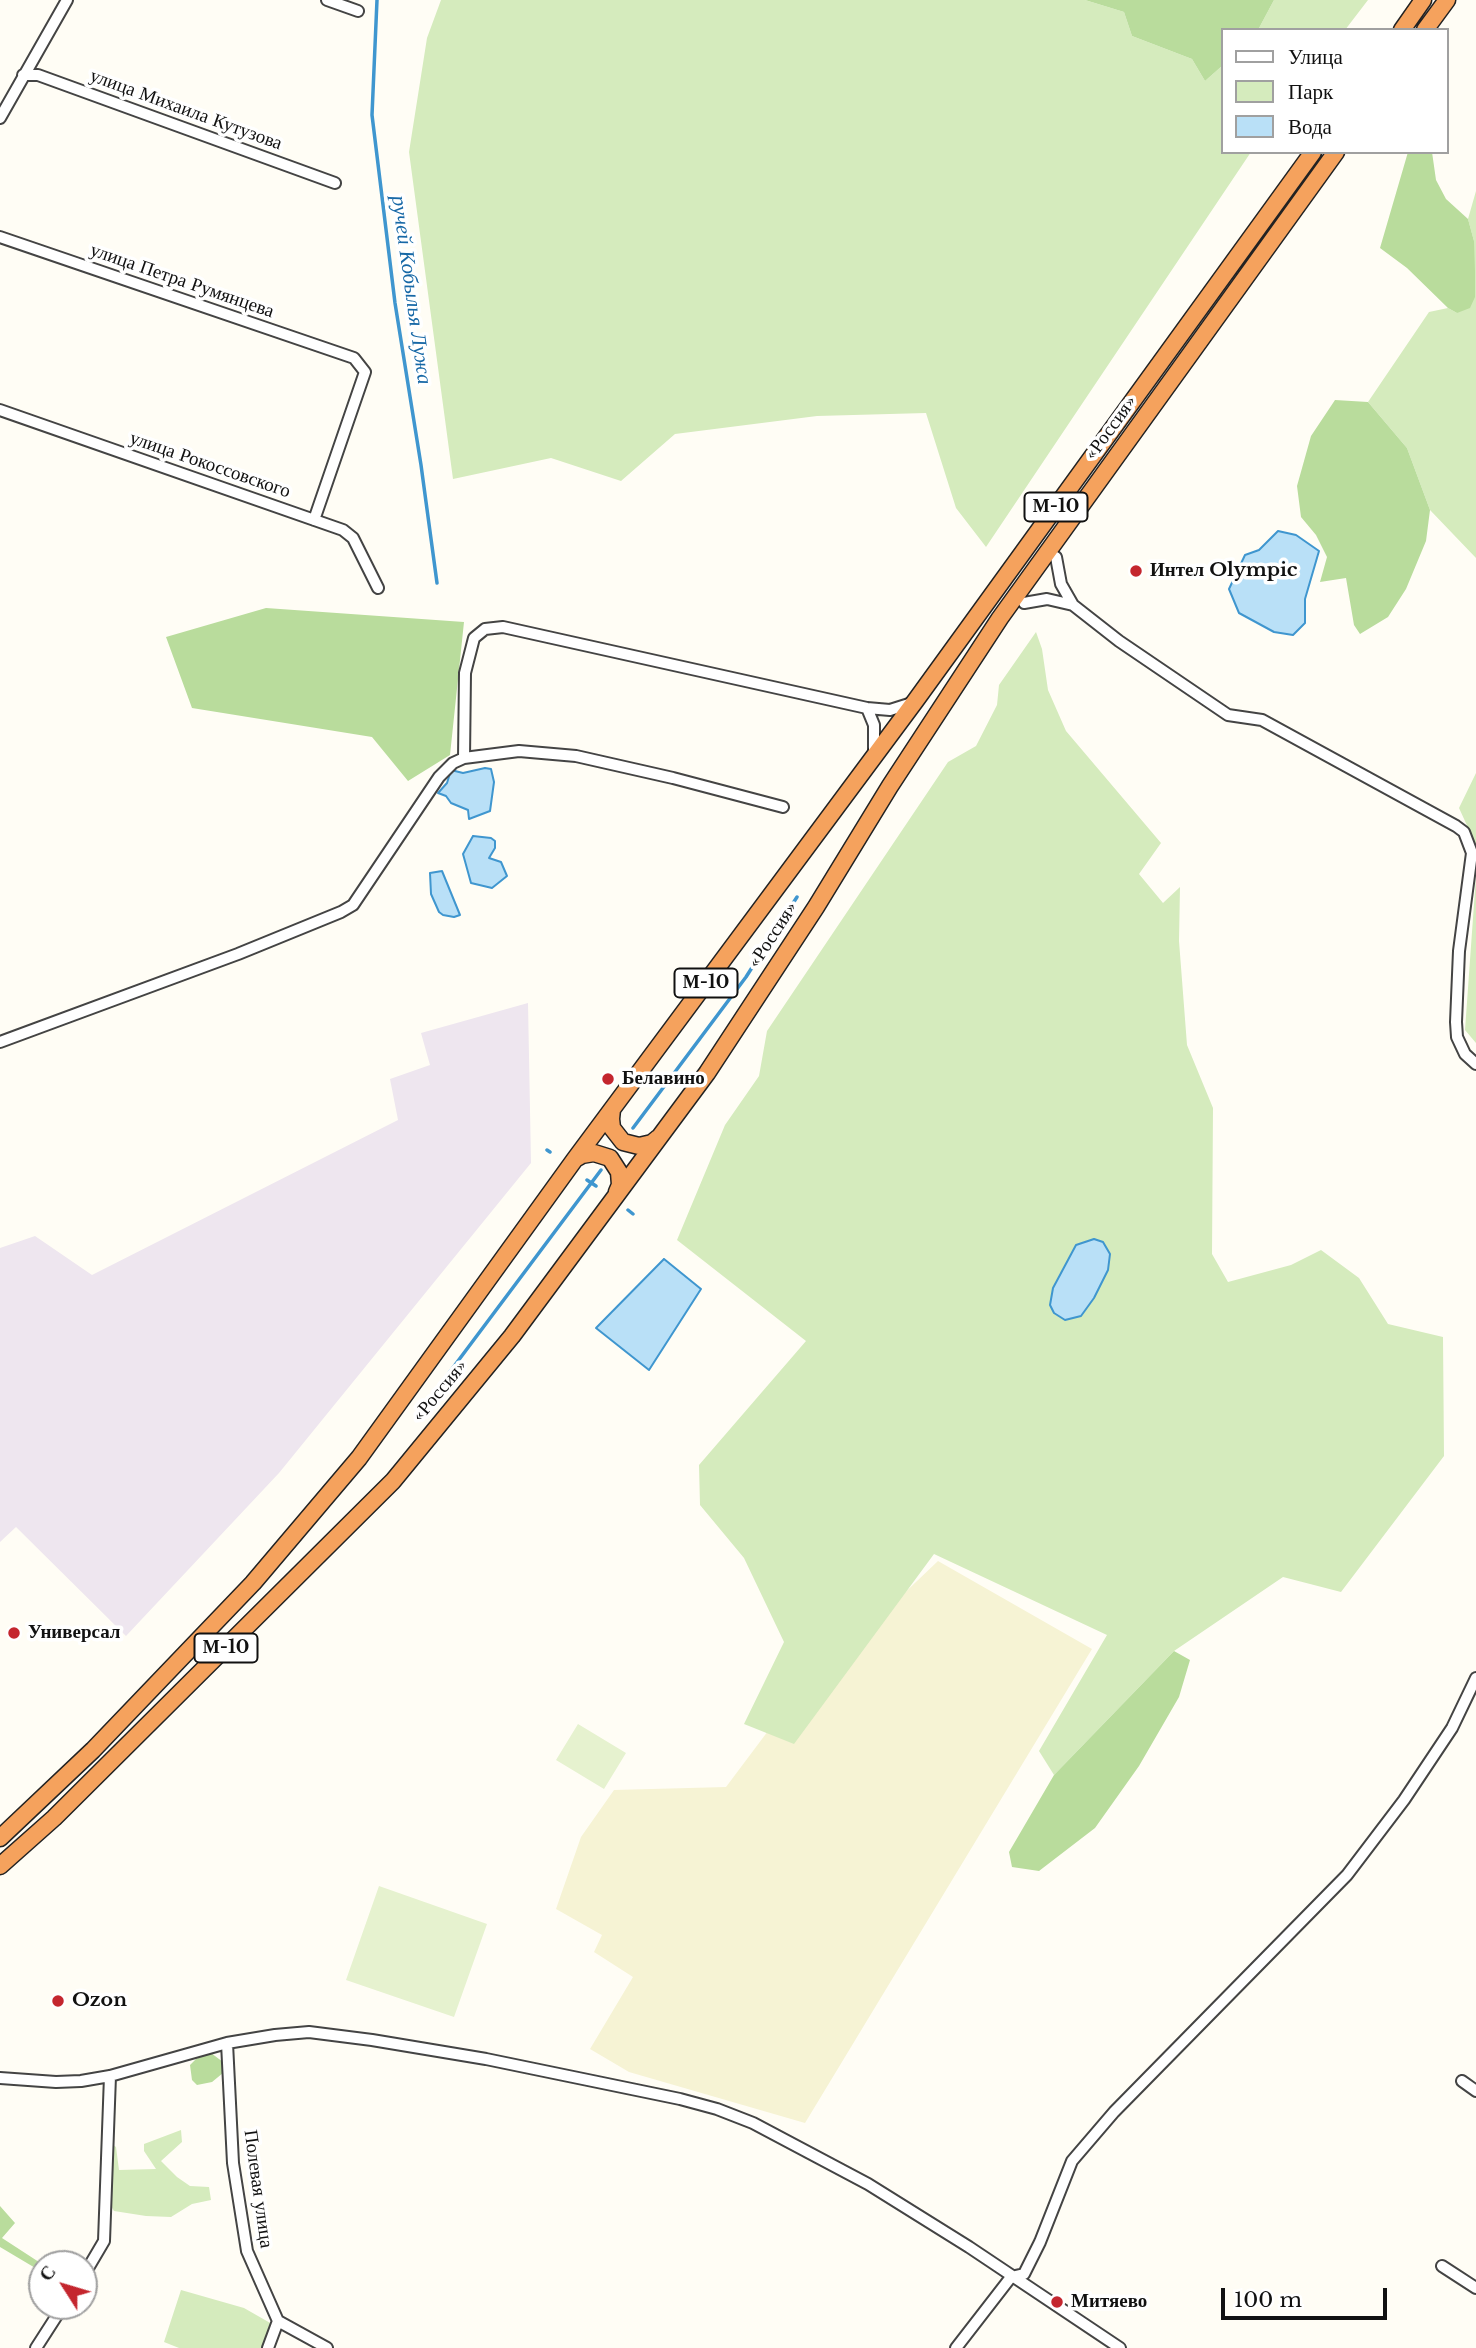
<!DOCTYPE html>
<meta charset="utf-8">
<style>
body{margin:0}
#map{position:relative;width:1476px;height:2348px;overflow:hidden;background:#fffdf5;font-family:"Libre Baskerville",serif}
canvas{display:block}
.legend{position:absolute;left:1221px;top:28px;width:228px;height:126px;box-sizing:border-box;background:#fff;border:2px solid #a0a0a0;margin:0;padding:9px 12px;list-style:none;font-size:21px;color:#111}
.legend li{display:flex;align-items:center;gap:14px;height:35px}
.legend b{width:35px;border:2px solid #a0a0a0}
.north{position:absolute;left:28px;top:2250px;width:70px;height:70px;box-sizing:border-box;background:#fff;border:2px solid #a0a0a0;border-radius:50%;rotate:307deg;font-size:19px;font-weight:700;line-height:28px;text-align:center;color:#111}
.north::after{content:'';display:block;margin:auto;width:24px;height:32px;background:#c4262e;clip-path:polygon(50% 0,100% 100%,50% 72%,0 100%)}
.scale{position:absolute;left:1221px;top:2288px;width:166px;height:32px;box-sizing:border-box;border:4px solid #111;border-top:0;padding-left:9px;font-size:21px;line-height:24px;white-space:nowrap;color:#111;-webkit-text-stroke:5px #fff;paint-order:stroke}
</style>
<div id="map">
<canvas width="1476" height="2348"></canvas>
<ul class="legend">
<li><b style="height:9px;background:#fff"></b>Улица</li>
<li><b style="height:19px;background:#d5ebbd"></b>Парк</li>
<li><b style="height:19px;background:#b9e0f7"></b>Вода</li>
</ul>
<div class="north">С</div>
<div class="scale">100 m</div>
</div>
<script>
const ctx = document.querySelector('canvas').getContext('2d');
ctx.lineJoin = 'round';
function paint(path, color) {
  ctx.fillStyle = color;
  ctx.fill(path, 'evenodd');
}
function toPath(rows) {
  const path = new Path2D();
  for (const r of rows) {
    path.moveTo(r[0], r[1]);
    for (let i = 2; i < r.length; i += 2) path.lineTo(r[i], r[i + 1]);
  }
  return path;
}
function trace(path, color, width, dash) {
  ctx.strokeStyle = color;
  ctx.lineWidth = width;
  ctx.lineCap = dash ? 'butt' : 'round';
  ctx.setLineDash(dash || []);
  ctx.stroke(path);
}
function label(font, color, halo, rows, align = 'center') {
  ctx.font = font + ' "Libre Baskerville",serif';
  ctx.lineWidth = 7;
  ctx.setLineDash([]);
  ctx.textBaseline = 'middle';
  ctx.strokeStyle = halo;
  ctx.fillStyle = color;
  for (const [text, x, y, turn = 0] of rows) {
    ctx.save();
    ctx.translate(x, y);
    ctx.rotate((+turn || 0) * Math.PI / 180);
    ctx.textAlign = isNaN(turn) ? turn : align;
    if (halo) ctx.strokeText(text, 0, 0);
    ctx.fillText(text, 0, 0);
    ctx.restore();
  }
}
paint(toPath([
 [528,1003,531,1163,279,1473,126,1636,16,1527,0,1542,0,1248,35,1236,92,1275,398,1120,390,1079,430,1065,421,1033]
]), '#eee6ef');
paint(toPath([
 [938,1561,1092,1649,805,2123,629,2072,590,2049,633,1977,594,1952,602,1935,556,1909,581,1837,614,1790,726,1787,789,1703]
]), '#f6f3d4');
paint(toPath([
 [441,0,1085,0,1124,12,1132,36,1192,59,1205,81,1222,66,1222,152,1251,152,986,547,956,508,926,413,817,416,675,434,621,481,551,458,453,479,409,152,427,38],
 [1274,0,1368,0,1345,30,1258,30],
 [1476,191,1476,558,1430,510,1407,448,1368,402,1429,312,1448,308,1457,313,1474,241,1468,219],
 [1036,632,1042,649,1048,690,1066,731,1161,843,1139,874,1163,903,1180,887,1179,941,1187,1045,1213,1108,1212,1254,1228,1282,1291,1265,1321,1250,1359,1278,1388,1324,1443,1337,1444,1456,1341,1592,1283,1577,1174,1651,1054,1775,1039,1751,1107,1635,934,1554,794,1744,744,1724,784,1642,744,1558,700,1505,699,1465,806,1341,677,1240,725,1125,759,1076,767,1031,948,762,976,746,997,705,999,685],
 [1108,1270,1094,1298,1081,1316,1050,1306,1053,1288,1060,1273],
 [1476,773,1476,845,1459,808],
 [1476,876,1476,1043,1465,1030],
 [181,2130,182,2142,161,2161,177,2177,190,2186,209,2187,211,2200,192,2204,171,2217,146,2216,114,2211,109,2203,112,2144,116,2147,119,2170,156,2169,144,2151,144,2144],
 [181,2290,244,2308,272,2324,264,2348,179,2348,164,2342]
]), '#d5ebbd');
paint(toPath([
 [1085,0,1274,0,1258,30,1222,30,1222,66,1205,81,1192,59,1132,36,1124,12],
 [1408,152,1432,152,1436,180,1446,199,1468,219,1474,241,1475,272,1475,297,1470,308,1457,313,1448,308,1407,268,1380,248],
 [1335,400,1368,402,1407,448,1430,510,1426,541,1406,589,1388,617,1360,634,1354,625,1346,578,1320,582,1327,557,1316,535,1301,517,1297,486,1311,436],
 [266,608,464,622,450,755,408,781,372,737,192,708,166,637],
 [1174,1651,1190,1660,1179,1697,1139,1766,1095,1828,1039,1871,1012,1867,1009,1852,1054,1775],
 [211,2053,223,2062,223,2073,212,2082,197,2085,192,2080,190,2065,196,2059],
 [0,2206,15,2223,2,2238,42,2264,42,2272,0,2247]
]), '#b9dc9c');
paint(toPath([
 [578,1724,626,1753,604,1789,556,1760],
 [379,1886,487,1924,454,2017,346,1980]
]), '#e6f2cf');
const water = toPath([
 [1278,531,1296,535,1319,551,1305,599,1305,623,1293,635,1274,632,1239,613,1229,589,1245,555,1259,550,1278,531],
 [485,768,491,769,494,782,490,811,469,819,468,810,451,803,446,796,438,793,447,783,451,770,463,773,485,768],
 [473,836,491,838,495,841,495,848,489,858,501,862,507,876,492,888,471,883,463,854,473,836],
 [442,871,460,915,454,917,443,915,439,912,431,894,430,873,442,871],
 [1094,1239,1103,1242,1110,1254,1108,1270,1094,1298,1081,1316,1065,1320,1054,1313,1050,1305,1053,1288,1076,1245,1094,1239],
 [664,1259,701,1289,649,1370,596,1328,664,1259]
]);
paint(water, '#b9e0f7');
trace(water, '#3f96cf', 2);
trace(toPath([
 [377,0,372,115,395,303,421,465,437,583],
 [633,1128,746,977,797,897],
 [547,1150,550,1152],
 [587,1180,596,1186],
 [628,1210,633,1214],
 [428,1401,601,1170]
]), '#3f96cf', 3.5);
const minor = toPath([
 [327,0,358,11],
 [23,75,38,75,335,183],
 [0,118,67,0],
 [0,237,354,358,365,372,314,520],
 [0,410,343,530,353,538,378,588],
 [1056,557,1061,584,1073,605,1119,641,1228,715,1262,720,1456,826,1464,832,1472,853,1459,951,1456,1022,1457,1037,1465,1054,1476,1064],
 [1024,603,1047,599,1073,605],
 [867,708,874,725,874,753],
 [464,758,465,673,474,638,485,629,503,627,867,708,890,710,912,703],
 [0,1042,238,954,341,912,353,905,439,777,453,763,464,758,519,751,576,756,673,778,783,807],
 [227,2043,233,2163,247,2251,278,2321,327,2348],
 [0,2078,56,2082,81,2081,110,2076,227,2043,275,2035,309,2032,372,2040,486,2059,680,2099,717,2109,753,2123,868,2184,969,2247,1120,2348],
 [1462,2081,1476,2091],
 [1442,2266,1476,2288],
 [84,2275,104,2241,110,2076],
 [36,2348,63,2306],
 [268,2348,278,2321],
 [956,2348,1011,2277,1024,2274,1040,2242,1072,2161,1114,2112,1347,1875,1404,1800,1452,1728,1476,1678]
]);
const highway = toPath([
 [1402,30,1423,0],
 [1425,30,1447,0],
 [612,1109,611,1119,612,1128,623,1142,639,1146,652,1143,658,1138],
 [575,1159,582,1155,594,1153,610,1158,619,1172,620,1185,617,1192],
 [0,1838,93,1750,253,1583,359,1458,575,1159,916,700,1313,152],
 [0,1866,54,1818,393,1481,512,1336,707,1073,816,907,890,786,1000,618,1336,152]
]);
trace(minor, '#444', 14);
trace(highway, '#222', 19);
trace(minor, '#fff', 10);
trace(highway, '#f5a25d', 16);
for (const [x, y, r, color] of [
 [1136,571,7,"#c4262e"],
 [608,1079,7,"#c4262e"],
 [14,1633,7,"#c4262e"],
 [58,2001,7,"#c4262e"],
 [1057,2302,7,"#c4262e"]
]) {
  const dot = new Path2D();
  dot.arc(x, y, r, 0, 2 * Math.PI);
  ctx.fillStyle = color;
  ctx.fill(dot);
  trace(dot, '#fff', 2.5);
}
for (const [x, y, w] of [
 [1056,507,63],
 [706,983,63],
 [226,1648,63]
]) {
  const box = new Path2D();
  box.roundRect(x - w / 2, y - 14.5, w, 29, 5);
  ctx.fillStyle = '#fff';
  ctx.fill(box);
  trace(box, '#111', 2);
}
label('bold 18px', '#111', null, [
 ["М-10",1056,507],
 ["М-10",706,983],
 ["М-10",226,1648]
]);
label('19px', '#111', '#fff', [
 ["улица Михаила Кутузова",186,110,20],
 ["улица Петра Румянцева",182,281,19],
 ["«Россия»",1111,428,-54],
 ["улица Рокоссовского",210,465,19],
 ["«Россия»",773,935,-57],
 ["«Россия»",440,1391,-50],
 ["Полевая улица",258,2189,82]
]);
label('bold 19px', '#111', '#fff', [
 ["Интел Olympic",1150,571],
 ["Белавино",622,1079],
 ["Универсал",28,1633],
 ["Ozon",72,2001],
 ["Митяево",1071,2302]
], 'left');
label('italic 21px', '#1768a6', '#fff', [
 ["ручей Кобылья Лужа",411,290,82]
]);
</script>
